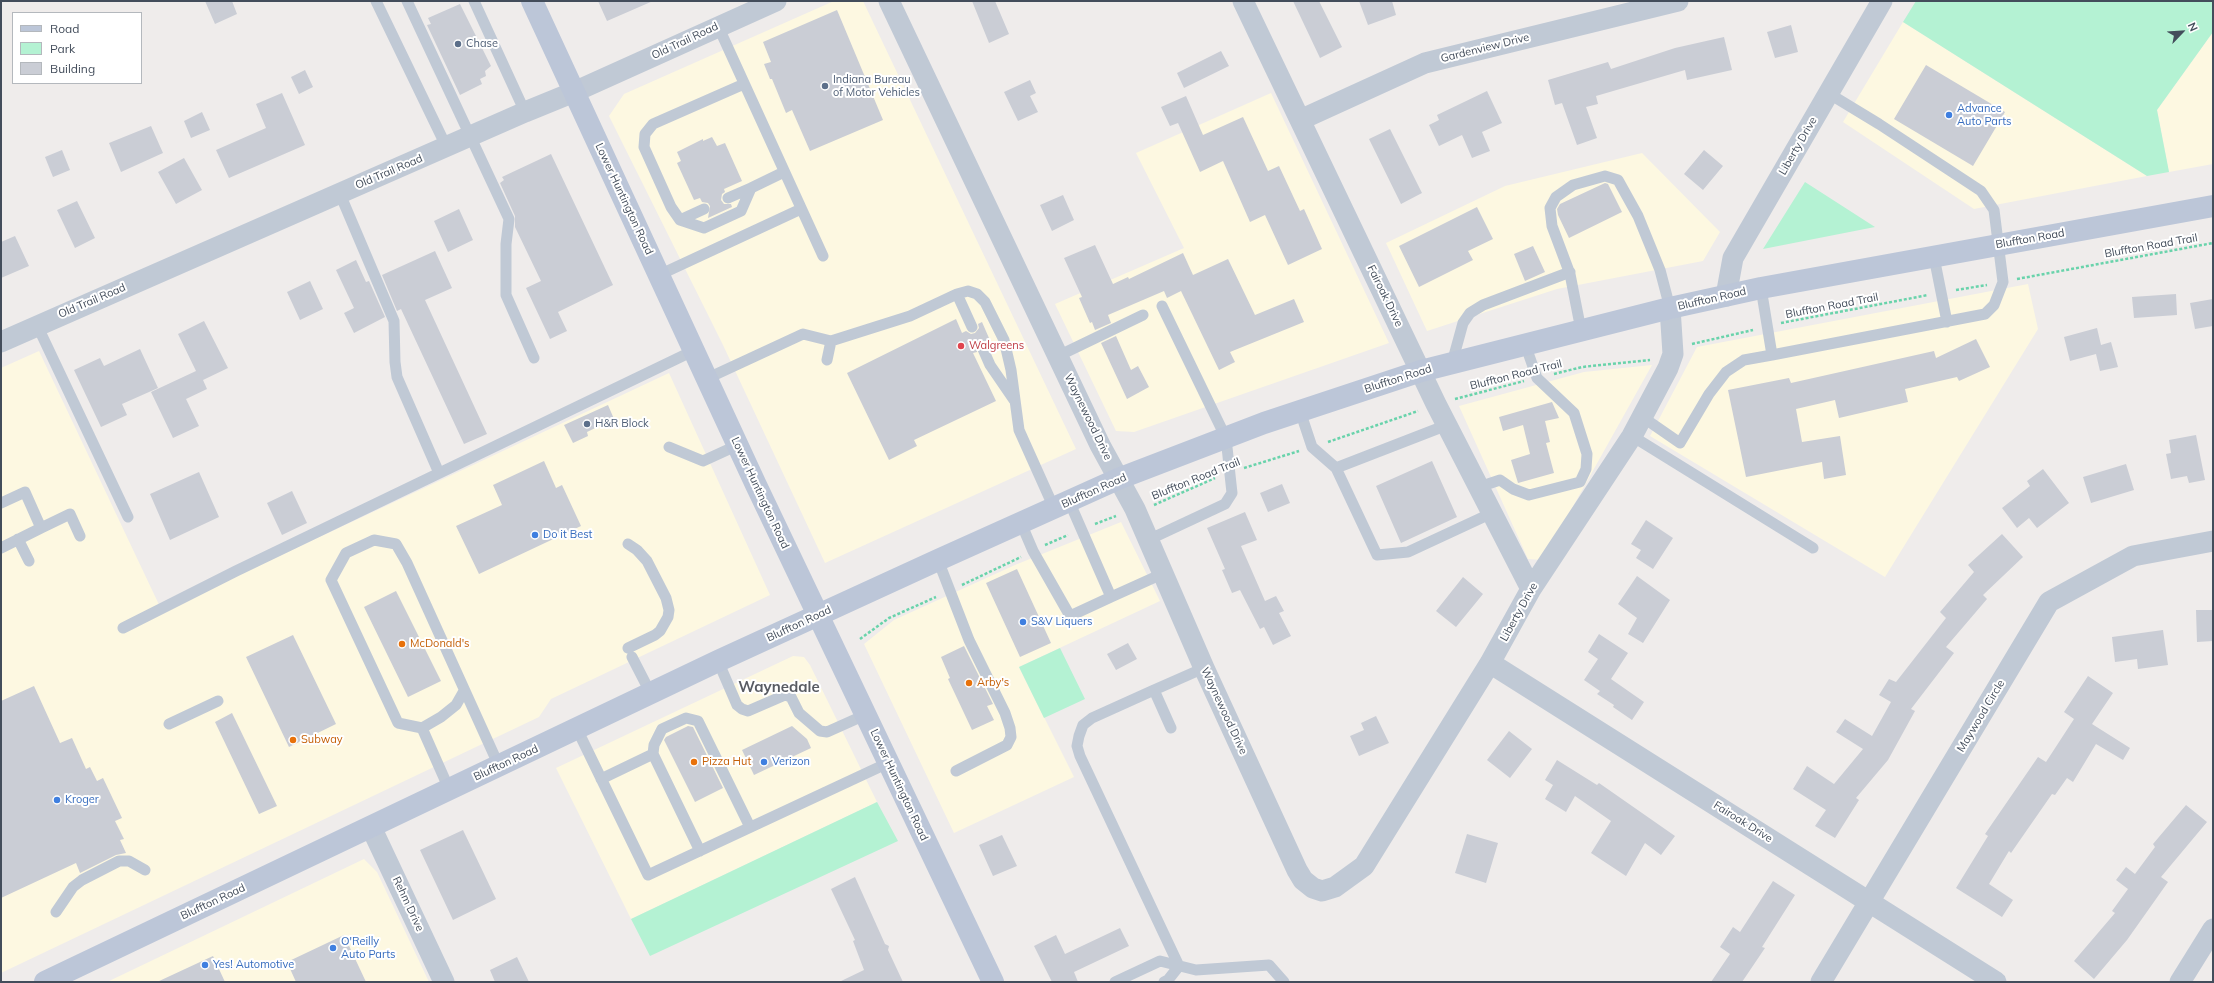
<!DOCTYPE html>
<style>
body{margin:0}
#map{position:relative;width:2214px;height:983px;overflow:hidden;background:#efeceb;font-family:Mulish,sans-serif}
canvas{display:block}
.frame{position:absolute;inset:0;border:2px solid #434d5b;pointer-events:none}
.legend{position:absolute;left:12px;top:12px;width:130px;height:72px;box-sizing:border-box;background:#fff;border:1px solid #b4b8bd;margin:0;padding:5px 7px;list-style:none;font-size:12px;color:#434d5b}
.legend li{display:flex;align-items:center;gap:8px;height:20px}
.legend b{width:20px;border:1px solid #b4b8bd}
.north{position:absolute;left:2162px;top:12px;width:40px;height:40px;-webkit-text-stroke:3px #fff;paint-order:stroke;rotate:65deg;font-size:11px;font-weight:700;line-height:16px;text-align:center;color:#434d5b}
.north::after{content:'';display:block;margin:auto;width:14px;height:18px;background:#434d5b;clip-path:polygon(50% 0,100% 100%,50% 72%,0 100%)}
</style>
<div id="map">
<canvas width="2214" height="983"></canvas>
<div class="frame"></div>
<ul class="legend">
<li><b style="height:5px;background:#bcc6d8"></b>Road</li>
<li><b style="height:11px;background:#b4f2d3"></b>Park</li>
<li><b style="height:11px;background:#cacdd5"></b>Building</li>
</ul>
<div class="north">N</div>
</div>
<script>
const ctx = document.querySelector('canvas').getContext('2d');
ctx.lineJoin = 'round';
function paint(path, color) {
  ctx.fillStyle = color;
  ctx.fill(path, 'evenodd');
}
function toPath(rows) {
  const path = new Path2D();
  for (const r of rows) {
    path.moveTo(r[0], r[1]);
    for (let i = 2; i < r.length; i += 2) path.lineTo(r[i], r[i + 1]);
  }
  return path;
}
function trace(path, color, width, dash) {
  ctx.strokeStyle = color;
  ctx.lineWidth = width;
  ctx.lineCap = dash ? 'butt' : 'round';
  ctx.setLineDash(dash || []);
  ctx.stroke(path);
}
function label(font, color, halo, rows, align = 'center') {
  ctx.font = font + ' Mulish,sans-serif';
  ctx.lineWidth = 4;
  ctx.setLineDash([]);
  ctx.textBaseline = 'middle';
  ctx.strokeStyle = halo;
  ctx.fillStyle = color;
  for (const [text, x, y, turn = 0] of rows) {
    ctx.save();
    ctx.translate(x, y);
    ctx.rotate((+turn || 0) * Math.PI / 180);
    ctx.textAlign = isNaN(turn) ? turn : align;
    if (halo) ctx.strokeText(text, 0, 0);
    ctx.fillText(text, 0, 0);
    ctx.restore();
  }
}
paint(toPath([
 [834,1,863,1,1076,449,825,563,723,345,609,116,624,94],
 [1903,22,2147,176,1974,209,1843,122],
 [2213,32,2213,164,2169,172,2157,110],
 [1271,93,1389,343,1134,432,1116,431,1055,304,1184,248,1136,153],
 [1642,153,1720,232,1703,261,1557,289,1427,331,1386,243,1505,186],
 [2028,284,2038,329,1885,577,1650,436,1697,347],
 [39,351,162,611,669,373,770,595,551,699,539,717,1,973,1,368],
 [1652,365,1543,560,1528,559,1459,406,1584,372],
 [1121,522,1160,601,1019,667,1074,777,954,833,864,644,894,620,1015,565],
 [793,656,804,657,810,665,877,802,631,919,556,768],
 [364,859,377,872,429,982,107,982]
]), '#fdf8e1');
paint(toPath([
 [1916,1,2213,1,2213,32,2157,110,2169,172,2147,176,1903,22],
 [1805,182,1875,227,1763,249],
 [1060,648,1085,699,1044,718,1019,667],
 [877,802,898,841,650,956,631,919]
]), '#b4f2d3');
paint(toPath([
 [205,1,232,1,237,14,215,24],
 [598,1,653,1,607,21],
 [972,1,995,1,1009,34,989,43],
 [1293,1,1319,1,1342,47,1320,58],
 [1359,1,1392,1,1396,15,1368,25],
 [460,4,491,66,485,71,486,76,480,79,482,84,460,95,427,25,431,24,428,18],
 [837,10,883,120,810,151,792,110,786,113,772,79,770,79,764,64,771,62,763,42],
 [1791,25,1798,52,1775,58,1767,32],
 [1724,37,1732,70,1687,80,1685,70,1596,96,1598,104,1586,107,1597,138,1577,145,1562,103,1555,105,1548,80,1608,62,1611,69,1675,48],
 [1221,51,1229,66,1184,88,1177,73],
 [1926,65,2005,112,1973,166,1894,119],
 [305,70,313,87,299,94,291,77],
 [1030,80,1036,93,1030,96,1038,112,1018,121,1004,92],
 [1487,91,1502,123,1482,132,1490,151,1472,158,1462,135,1439,146,1429,125,1439,120,1437,115],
 [282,93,305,145,229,178,216,150,266,128,256,104],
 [1186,96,1203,135,1243,117,1268,171,1279,166,1300,211,1304,209,1322,249,1288,265,1265,215,1250,222,1223,161,1200,172,1178,123,1170,126,1161,107],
 [202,112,210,130,191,138,184,121],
 [151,126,163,153,121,172,109,143],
 [1390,129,1422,193,1401,204,1369,139],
 [712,137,717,146,725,143,742,181,724,189,725,192,722,194,721,200,724,204,731,204,732,207,708,218,710,206,708,203,702,202,700,198,694,200,677,163,681,161,677,152,703,139,703,141],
 [62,150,70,170,53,177,45,157],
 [1704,150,1723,166,1703,190,1684,174],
 [551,154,613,285,558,312,567,331,550,339,526,288,541,281,515,227,515,216,500,183,504,180,502,177],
 [184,158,202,190,176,204,158,172],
 [1605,183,1608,184,1622,212,1569,238,1558,215,1557,209,1560,204],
 [1063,195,1074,220,1052,231,1040,205],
 [77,201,95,238,75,248,57,210],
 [1477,207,1493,239,1468,251,1473,260,1419,287,1399,246],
 [459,209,473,240,448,252,434,221],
 [15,236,29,266,1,278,1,242],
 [1095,245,1113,284,1128,277,1129,279,1183,253,1193,275,1228,259,1255,315,1294,299,1304,322,1230,352,1235,362,1219,370,1181,291,1167,298,1164,291,1108,315,1111,323,1095,330,1092,322,1090,323,1079,298,1082,297,1064,258],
 [1533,246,1545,272,1525,281,1514,254],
 [435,251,452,288,425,300,487,434,464,444,401,309,397,311,382,275],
 [356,260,366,282,369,281,385,317,354,333,344,313,354,308,336,270],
 [310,281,323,309,300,320,287,292],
 [2176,294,2177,315,2134,318,2132,297],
 [2213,299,2213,326,2195,329,2190,303],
 [956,319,962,333,966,331,971,334,975,333,979,328,978,324,982,322,992,345,989,346,987,343,981,342,977,345,977,352,973,353,996,401,914,440,917,446,889,460,847,373],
 [204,321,228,368,203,380,207,389,186,399,199,426,173,438,151,392,196,371,178,334],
 [2097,328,2101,345,2111,342,2118,367,2100,371,2096,354,2070,361,2064,337],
 [1116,336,1131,370,1138,366,1149,387,1127,399,1101,343],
 [1976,339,1990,367,1959,381,1957,377,1905,389,1908,402,1839,418,1835,400,1796,409,1802,442,1840,436,1846,475,1824,479,1822,462,1746,477,1728,390,1789,378,1791,383,1934,351,1936,358],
 [140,349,158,388,122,404,127,415,101,427,74,370,100,358,104,366],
 [1552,402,1559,418,1545,421,1550,442,1546,443,1554,473,1518,483,1511,460,1530,454,1523,425,1503,431,1499,417],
 [608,405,614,419,587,432,588,436,573,443,564,425],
 [2196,435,2205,480,2189,483,2187,476,2171,479,2166,454,2171,453,2169,440],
 [544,461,556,488,562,485,581,526,479,574,456,526,502,505,493,485],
 [1432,461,1457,517,1401,543,1376,486],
 [2126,464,2134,490,2091,503,2083,477],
 [2043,469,2069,503,2037,528,2029,518,2017,528,2002,508,2030,486,2027,481],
 [199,472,219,517,170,540,150,494],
 [1282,484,1290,503,1268,512,1260,493],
 [292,491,307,523,282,535,267,503],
 [1245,512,1257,540,1241,546,1265,601,1276,596,1284,611,1279,613,1291,636,1273,645,1264,627,1260,629,1240,590,1232,593,1222,570,1225,569,1207,528],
 [1646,520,1673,538,1653,569,1636,558,1641,550,1631,544],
 [2002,534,2023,557,1983,595,1987,599,1946,647,1954,653,1911,709,1915,711,1888,760,1856,798,1859,800,1835,838,1815,826,1826,810,1793,789,1807,766,1834,784,1863,749,1836,732,1845,719,1872,736,1891,702,1879,695,1889,679,1896,682,1946,618,1940,612,1974,572,1968,565],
 [1017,569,1051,643,1020,657,986,583],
 [1637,576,1670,600,1643,643,1628,634,1637,618,1618,604],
 [1463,577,1483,594,1456,627,1436,611],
 [396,591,441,681,408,697,364,607],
 [2196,610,2213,610,2213,641,2197,642],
 [2163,630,2168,665,2138,669,2137,659,2115,662,2112,637],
 [1599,634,1628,653,1611,679,1644,702,1632,720,1613,707,1614,705,1597,694,1600,691,1584,680,1598,659,1588,652],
 [293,635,336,724,289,747,246,657],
 [1128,643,1137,659,1116,670,1107,654],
 [964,646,993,704,987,706,994,720,972,730,948,679,950,678,941,657],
 [2088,676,2113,693,2092,724,2130,748,2123,760,2096,744,2073,782,2067,778,2055,795,2052,794,2011,853,2009,851,1989,884,2013,900,2002,917,1956,888,1988,836,1985,834,2038,757,2046,762,2074,719,2064,712],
 [34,686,60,743,72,738,86,769,90,767,97,781,103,778,122,818,115,821,124,839,120,840,126,853,116,855,80,873,76,863,1,898,1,701],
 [232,713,277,806,259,814,215,722],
 [1376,716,1389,743,1359,756,1350,736,1364,730,1361,723],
 [688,726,693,727,723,788,695,802,664,740,666,737],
 [792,726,807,739,811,748,754,775,742,750],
 [1509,731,1532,749,1510,778,1487,760],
 [1557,760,1597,785,1599,783,1675,836,1661,855,1645,843,1626,876,1591,853,1611,821,1575,796,1566,812,1545,799,1553,785,1545,780],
 [2186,805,2207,822,2161,877,2168,882,2127,940,2094,979,2074,961,2115,913,2112,911,2128,889,2116,880,2126,867,2135,874,2155,847,2153,844],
 [463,830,496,899,453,920,420,850],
 [1467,834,1498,843,1486,883,1455,873],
 [1002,835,1017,866,993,876,979,845],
 [855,877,885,944,889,946,888,950,903,982,839,982,864,970,853,941,855,940,831,889],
 [1773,881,1795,895,1762,947,1765,948,1742,982,1711,982,1730,954,1720,947,1733,927,1740,932],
 [1120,928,1129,946,1074,972,1078,982,1052,982,1034,946,1056,935,1065,954],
 [344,935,366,982,296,982,287,962],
 [213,956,225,982,157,982],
 [517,957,529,982,495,982,490,970]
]), '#cacdd5');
trace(toPath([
 [2017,279,2213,243],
 [1956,290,1987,285],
 [1781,323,1928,295],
 [1692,344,1753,330],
 [1554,374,1582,367,1650,360],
 [1455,399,1524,381],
 [1328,442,1418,411],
 [1244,468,1299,451],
 [1154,505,1215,478],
 [1095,524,1116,516],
 [1045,545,1068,535],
 [962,585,1021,557],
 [860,639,889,618,936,597]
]), '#69d3ab', 2.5, [3, 2]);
trace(toPath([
 [376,1,447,148],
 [407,1,509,219,506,244,506,295,534,358],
 [474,1,525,112],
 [718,26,823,256],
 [744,84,653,124,645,134,644,147,671,207,680,220,704,228,741,211,751,188,784,172],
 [340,194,394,321,395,362,397,377,439,473],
 [728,198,751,188],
 [680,220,704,209],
 [1934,257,1947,322],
 [659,275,801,209],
 [1761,288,1772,355,1985,314,1994,305,2003,282,1994,210,1981,191,1879,124,1828,93],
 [957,294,972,327],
 [37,325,128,517],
 [1581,330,1570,274,1552,226,1550,208,1556,197,1573,185,1605,176,1618,180,1638,216,1660,270,1670,308],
 [983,349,990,365,1014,400],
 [1058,356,1143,315],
 [827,360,831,341],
 [1452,363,1463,323,1470,313,1483,305,1570,272],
 [708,378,803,334,831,341,910,316,957,294,968,291,977,294,985,302,1004,340,1011,370,1019,430,1054,508],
 [1300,411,1312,447,1336,468,1447,425],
 [1641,416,1680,443,1709,394,1726,372,1744,360,1772,355],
 [1632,436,1813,548],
 [669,447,703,461,738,445],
 [1336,468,1377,555,1408,552,1492,513],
 [1479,487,1500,480,1513,489,1529,495,1580,482,1586,469,1587,454,1574,413,1537,378,1525,344],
 [1069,501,1111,597,1162,574],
 [1,503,25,492,41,528,1,548],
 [1021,523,1033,551,1070,616,1111,597],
 [41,528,70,514,80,536],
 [18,539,29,561],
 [1148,540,1225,504,1232,493,1226,438,1162,306],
 [628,544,637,550,647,561,666,598,669,610,668,617,660,631,655,635,628,648],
 [938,560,969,640,1005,713,1010,728,1011,737,1007,745,956,771],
 [123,628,236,571,695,350],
 [632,657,651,694],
 [718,661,737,705,742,709,748,711,785,695,791,697,799,713,820,731,827,732,865,715],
 [1154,690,1092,718,1083,725,1079,736,1077,746,1080,756,1179,966],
 [464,691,456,705,441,717,422,728,398,723,331,580,346,553,374,540,396,544,407,563,499,766],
 [169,724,218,701],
 [422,728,449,789],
 [1171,728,1154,690,1204,668],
 [577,729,648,875,888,763],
 [653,754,654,745,662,729,686,718,698,721,750,827],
 [601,779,653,754,700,851],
 [56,912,73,887,82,880,119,861,129,861,145,870],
 [1115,982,1160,961,1196,970,1269,965,1284,982],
 [1164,982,1168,980,1179,966]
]), '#c0c9d5', 11);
trace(toPath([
 [889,1,1100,445,1135,509,1204,668,1297,870,1303,880,1313,888,1322,891,1335,887,1364,866,1490,663,1531,589,1632,436,1668,368,1673,354,1670,308],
 [1243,1,1436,404,1531,589],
 [1300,120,1425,63,1678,1],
 [1726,296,1733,258,1882,1],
 [1,342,525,112,574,92,776,1],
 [1490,663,1996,982],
 [371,827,444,982],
 [1821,982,2049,602,2133,556,2213,541],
 [2180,982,2213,929]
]), '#c0c9d5', 21);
trace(toPath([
 [532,1,756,485,993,982],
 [45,982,718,661,938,560,1118,479,1264,423,1421,371,1670,308,1761,288,2213,206]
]), '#bcc6d8', 22);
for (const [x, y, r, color] of [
 [458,44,4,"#5c6f8a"],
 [825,86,4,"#5c6f8a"],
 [1949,115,4,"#3f7fe0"],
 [961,346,4,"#e0444e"],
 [587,424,4,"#5c6f8a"],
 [535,535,4,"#3f7fe0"],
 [1023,622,4,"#3f7fe0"],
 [402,644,4,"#e8710a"],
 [969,683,4,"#e8710a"],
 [293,740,4,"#e8710a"],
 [694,762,4,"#e8710a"],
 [764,762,4,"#3f7fe0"],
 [57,800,4,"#3f7fe0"],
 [333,948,4,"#3f7fe0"],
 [205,965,4,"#3f7fe0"]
]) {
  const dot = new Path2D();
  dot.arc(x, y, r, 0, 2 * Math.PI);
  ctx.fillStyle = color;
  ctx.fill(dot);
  trace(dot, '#fff', 1.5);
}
label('11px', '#434d5b', '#fff', [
 ["Old Trail Road",685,41,-25],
 ["Gardenview Drive",1485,48,-14],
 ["Liberty Drive",1798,146,-60],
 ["Old Trail Road",389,172,-23],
 ["Lower Huntington Road",624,199,65],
 ["Bluffton Road",2030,239,-10],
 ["Bluffton Road Trail",2151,246,-10],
 ["Fairoak Drive",1385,296,64],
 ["Bluffton Road",1712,299,-13],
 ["Old Trail Road",92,301,-23],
 ["Bluffton Road Trail",1832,306,-11],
 ["Bluffton Road Trail",1516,375,-14],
 ["Bluffton Road",1398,379,-18],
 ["Waynewood Drive",1088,417,64],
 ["Bluffton Road Trail",1196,479,-22],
 ["Bluffton Road",1094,491,-24],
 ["Lower Huntington Road",760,493,65],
 ["Liberty Drive",1519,612,-61],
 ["Bluffton Road",799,624,-25],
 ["Waynewood Drive",1224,711,65],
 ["Maywood Circle",1981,716,-59],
 ["Bluffton Road",506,763,-25],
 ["Lower Huntington Road",899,785,65],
 ["Fairoak Drive",1743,822,32],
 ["Bluffton Road",213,902,-25],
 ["Rehm Drive",408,904,65]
]);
label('11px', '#4e5e75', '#fff', [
 ["Chase",466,44],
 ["Indiana Bureau",833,80],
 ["of Motor Vehicles",833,93],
 ["H&R Block",595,424]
], 'left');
label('11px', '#366cbe', '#fff', [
 ["Advance",1957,109],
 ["Auto Parts",1957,122],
 ["Do it Best",543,535],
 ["S&V Liquers",1031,622],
 ["Verizon",772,762],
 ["Kroger",65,800],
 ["O'Reilly",341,942],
 ["Auto Parts",341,955],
 ["Yes! Automotive",213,965]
], 'left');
label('11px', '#be3a42', '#fff', [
 ["Walgreens",969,346]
], 'left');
label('11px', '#c56008', '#fff', [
 ["McDonald's",410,644],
 ["Arby's",977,683],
 ["Subway",301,740],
 ["Pizza Hut",702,762]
], 'left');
label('bold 15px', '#585b62', '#fff', [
 ["Waynedale",779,687]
]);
</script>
